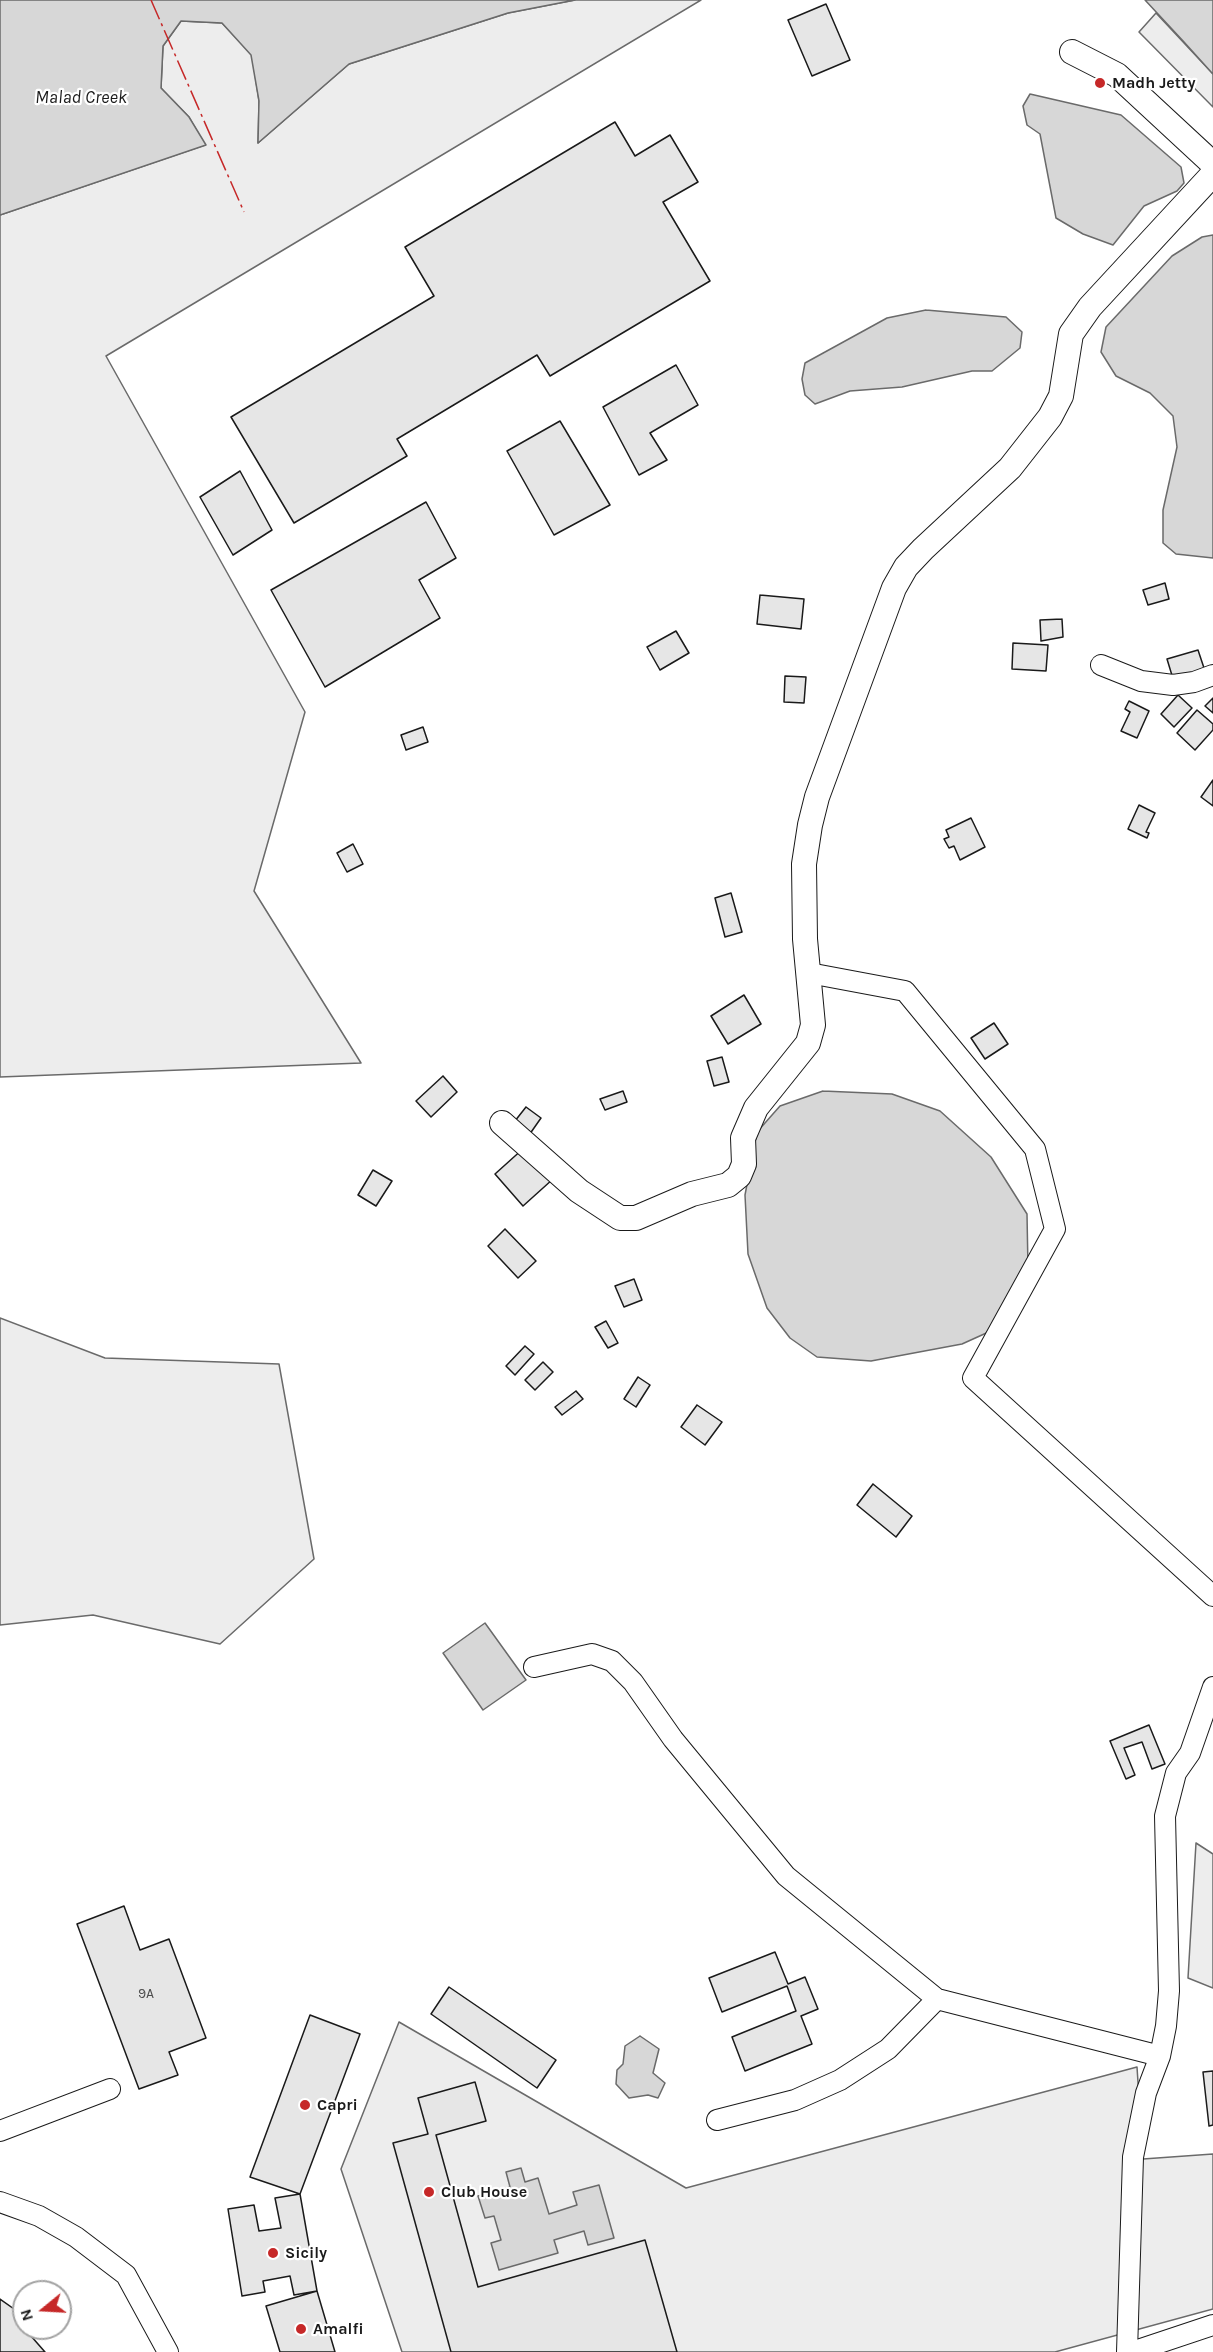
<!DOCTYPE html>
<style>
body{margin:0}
#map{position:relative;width:1213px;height:2352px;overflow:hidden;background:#fff;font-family:Karla,sans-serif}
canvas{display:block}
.north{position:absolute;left:12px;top:2280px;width:60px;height:60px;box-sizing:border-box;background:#fff;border:2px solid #a3a3a3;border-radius:50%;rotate:252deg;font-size:16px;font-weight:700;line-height:24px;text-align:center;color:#1a1a1a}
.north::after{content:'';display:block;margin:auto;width:21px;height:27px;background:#c62828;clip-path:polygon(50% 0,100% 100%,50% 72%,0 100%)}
</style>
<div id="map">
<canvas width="1213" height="2352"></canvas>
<div class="north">N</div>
</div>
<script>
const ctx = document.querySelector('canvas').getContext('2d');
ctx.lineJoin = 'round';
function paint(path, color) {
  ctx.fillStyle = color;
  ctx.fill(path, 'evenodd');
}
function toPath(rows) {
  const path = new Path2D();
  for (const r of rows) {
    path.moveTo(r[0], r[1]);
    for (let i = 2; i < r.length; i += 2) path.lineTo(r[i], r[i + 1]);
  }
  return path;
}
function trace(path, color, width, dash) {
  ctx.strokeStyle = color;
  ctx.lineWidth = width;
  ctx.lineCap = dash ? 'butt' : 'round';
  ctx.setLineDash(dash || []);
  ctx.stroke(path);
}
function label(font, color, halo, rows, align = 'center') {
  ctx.font = font + ' Karla,sans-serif';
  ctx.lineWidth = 4.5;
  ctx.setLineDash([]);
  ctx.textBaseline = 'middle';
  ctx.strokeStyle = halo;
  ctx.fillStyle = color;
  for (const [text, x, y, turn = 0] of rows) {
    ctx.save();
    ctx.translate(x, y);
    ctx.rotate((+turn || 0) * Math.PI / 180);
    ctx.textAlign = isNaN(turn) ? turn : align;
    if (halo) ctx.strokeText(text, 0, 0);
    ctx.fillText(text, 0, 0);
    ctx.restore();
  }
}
const green = toPath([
 [575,0,701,0,106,356,305,712,254,891,361,1063,0,1077,0,215,205,145,189,117,161,88,163,46,181,21,222,23,252,55,259,101,258,143,349,64,508,13,575,0],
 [1156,13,1213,74,1213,107,1139,32,1156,13],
 [0,1318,105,1358,279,1364,314,1559,220,1644,93,1615,0,1625,0,1318],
 [1196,1843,1213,1854,1213,1988,1188,1978,1196,1843],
 [399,2022,686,2188,1137,2067,1143,2159,1213,2154,1213,2309,1055,2352,402,2352,341,2169,399,2022]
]);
paint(green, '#ededed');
trace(green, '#6a6a6a', 1.5);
const water = toPath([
 [0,0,575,0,508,13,349,64,258,143,259,101,251,55,222,23,181,21,163,46,161,88,189,117,206,145,0,215,0,0],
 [1145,0,1213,0,1213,74,1184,42,1145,0],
 [1030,94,1121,115,1181,167,1184,183,1177,191,1144,206,1113,245,1083,234,1056,218,1040,134,1027,125,1023,106,1030,94],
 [1213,235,1213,558,1176,554,1163,543,1163,510,1177,447,1173,416,1150,393,1116,376,1101,352,1106,327,1172,256,1202,237,1213,235],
 [926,310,1006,317,1022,332,1020,348,992,371,972,371,902,387,850,391,815,404,805,395,802,379,805,363,887,318,926,310],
 [823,1091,892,1094,940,1111,991,1157,1027,1214,1028,1269,993,1330,962,1344,871,1361,817,1357,790,1338,767,1308,748,1254,745,1195,757,1132,780,1106,823,1091],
 [485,1623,526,1680,483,1710,443,1653,485,1623],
 [640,2036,659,2049,653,2073,665,2083,658,2098,648,2095,629,2098,616,2084,617,2070,623,2064,625,2046,640,2036],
 [521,2168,525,2182,538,2178,549,2214,577,2205,573,2192,599,2185,614,2238,588,2245,584,2231,554,2240,558,2253,499,2270,491,2243,501,2240,494,2216,485,2218,478,2196,510,2187,506,2172,521,2168]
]);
paint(water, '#d7d7d7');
trace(water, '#6a6a6a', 1.5);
const building = toPath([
 [826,4,850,60,812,76,788,20,826,4],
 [615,122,635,156,670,135,698,182,663,202,710,281,550,376,537,355,397,439,407,456,294,523,231,417,434,296,405,247,615,122],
 [676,365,698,405,650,433,667,460,639,475,603,407,676,365],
 [560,421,610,505,554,535,507,451,560,421],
 [240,471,272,530,233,555,200,497,240,471],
 [426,502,456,558,419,580,440,618,325,687,271,590,426,502],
 [1165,583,1169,599,1148,605,1143,590,1165,583],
 [760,595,804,599,801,629,757,624,760,595],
 [1062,619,1063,637,1041,641,1040,620,1062,619],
 [676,631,689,653,660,670,647,647,676,631],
 [1013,643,1048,645,1046,671,1012,669,1013,643],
 [1198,650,1205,671,1174,682,1167,659,1198,650],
 [785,676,806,677,804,703,784,702,785,676],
 [1178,695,1192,708,1174,727,1161,714,1178,695],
 [1213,698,1213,713,1205,706,1213,698],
 [1129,701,1149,711,1137,738,1121,731,1130,712,1125,709,1129,701],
 [1197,710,1213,724,1213,730,1195,750,1177,733,1197,710],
 [423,727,428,742,406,750,401,735,423,727],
 [1213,780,1213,806,1201,797,1213,780],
 [1139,805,1155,813,1146,832,1149,833,1147,838,1128,829,1139,805],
 [971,818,985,847,960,860,954,846,949,848,944,839,949,837,946,830,971,818],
 [353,844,363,864,347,872,337,853,353,844],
 [731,893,742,932,725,937,715,898,731,893],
 [744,995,761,1024,728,1044,711,1016,744,995],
 [994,1023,1008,1044,985,1059,971,1038,994,1023],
 [722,1057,729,1082,714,1086,707,1061,722,1057],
 [443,1076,457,1092,431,1117,416,1101,443,1076],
 [623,1091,627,1102,605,1110,600,1099,623,1091],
 [526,1107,541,1118,527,1138,511,1126,526,1107],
 [525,1147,553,1179,523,1206,495,1174,525,1147],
 [373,1170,392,1181,376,1206,358,1195,373,1170],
 [505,1229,536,1261,518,1278,488,1246,505,1229],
 [634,1279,642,1300,624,1307,615,1286,634,1279],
 [606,1321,618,1343,608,1348,595,1327,606,1321],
 [525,1346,534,1354,515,1375,506,1366,525,1346],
 [543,1362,553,1372,535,1390,525,1380,543,1362],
 [638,1377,650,1385,636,1407,624,1399,638,1377],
 [576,1391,583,1399,562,1415,555,1407,576,1391],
 [697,1405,722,1422,705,1445,681,1427,697,1405],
 [873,1484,912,1516,896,1537,857,1505,873,1484],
 [1149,1725,1165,1764,1152,1769,1142,1742,1124,1748,1135,1775,1126,1779,1110,1741,1149,1725],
 [124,1906,140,1950,169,1939,206,2038,169,2052,178,2075,139,2089,77,1924,124,1906],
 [775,1952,788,1984,805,1977,818,2009,801,2016,812,2044,745,2071,732,2037,796,2011,787,1986,722,2012,709,1978,775,1952],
 [449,1987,556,2060,537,2088,431,2014,449,1987],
 [310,2015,360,2034,300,2194,250,2177,310,2015],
 [1213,2071,1213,2125,1209,2126,1203,2072,1213,2071],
 [475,2082,486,2121,436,2135,478,2287,645,2240,677,2352,451,2352,393,2143,428,2134,418,2098,475,2082],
 [300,2194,317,2291,294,2295,290,2276,263,2281,265,2292,242,2296,228,2209,254,2205,259,2231,281,2228,275,2198,300,2194],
 [317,2291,335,2352,280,2352,266,2306,317,2291],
 [0,2299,24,2316,24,2328,45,2352,0,2352,0,2299]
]);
paint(building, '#e6e6e6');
trace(building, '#1a1a1a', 1.5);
const minor = toPath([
 [1101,665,1141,681,1173,685,1194,682,1213,675],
 [809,973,905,991,1035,1149,1055,1229,973,1378,1213,1596],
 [534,1667,592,1654,612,1661,633,1682,673,1739,786,1876,937,1999,1160,2056],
 [717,2120,795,2100,840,2080,888,2049,937,1999],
 [0,2131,110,2089],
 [0,2202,39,2216,76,2237,126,2275,168,2352],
 [1127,2352,1133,2157,1146,2093,1160,2056,1166,2026,1169,1991,1165,1816,1176,1773,1190,1753,1213,1687],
 [1132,2352,1213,2325]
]);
const tertiary = toPath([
 [1072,52,1117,75,1213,164],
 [502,1123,579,1191,620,1218,636,1218,692,1194,728,1185,739,1176,744,1164,743,1138,756,1108,808,1043,813,1025,805,939,804,864,810,825,817,797,894,588,906,567,923,549,1010,468,1050,417,1061,396,1071,334,1090,307,1213,174]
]);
trace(minor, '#1a1a1a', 22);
trace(tertiary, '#1a1a1a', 26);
trace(minor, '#fff', 20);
trace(tertiary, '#fff', 24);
trace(toPath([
 [151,0,244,212]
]), '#c62828', 1.5, [21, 4.5, 3, 4.5]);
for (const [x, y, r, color] of [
 [1100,83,6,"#c62828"],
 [305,2105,6,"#c62828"],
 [429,2192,6,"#c62828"],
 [273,2253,6,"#c62828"],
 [301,2329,6,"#c62828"]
]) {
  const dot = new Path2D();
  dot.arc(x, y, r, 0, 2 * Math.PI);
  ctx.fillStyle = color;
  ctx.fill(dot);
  trace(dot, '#fff', 2);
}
label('14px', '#4d4d4d', null, [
 ["9A",146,1994]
]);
label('bold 16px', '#1a1a1a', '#fff', [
 ["Madh Jetty",1112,83],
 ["Capri",317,2105],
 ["Club House",441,2192],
 ["Sicily",285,2253],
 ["Amalfi",313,2329]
], 'left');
label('italic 18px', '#1a1a1a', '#fff', [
 ["Malad Creek",81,98]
]);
</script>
